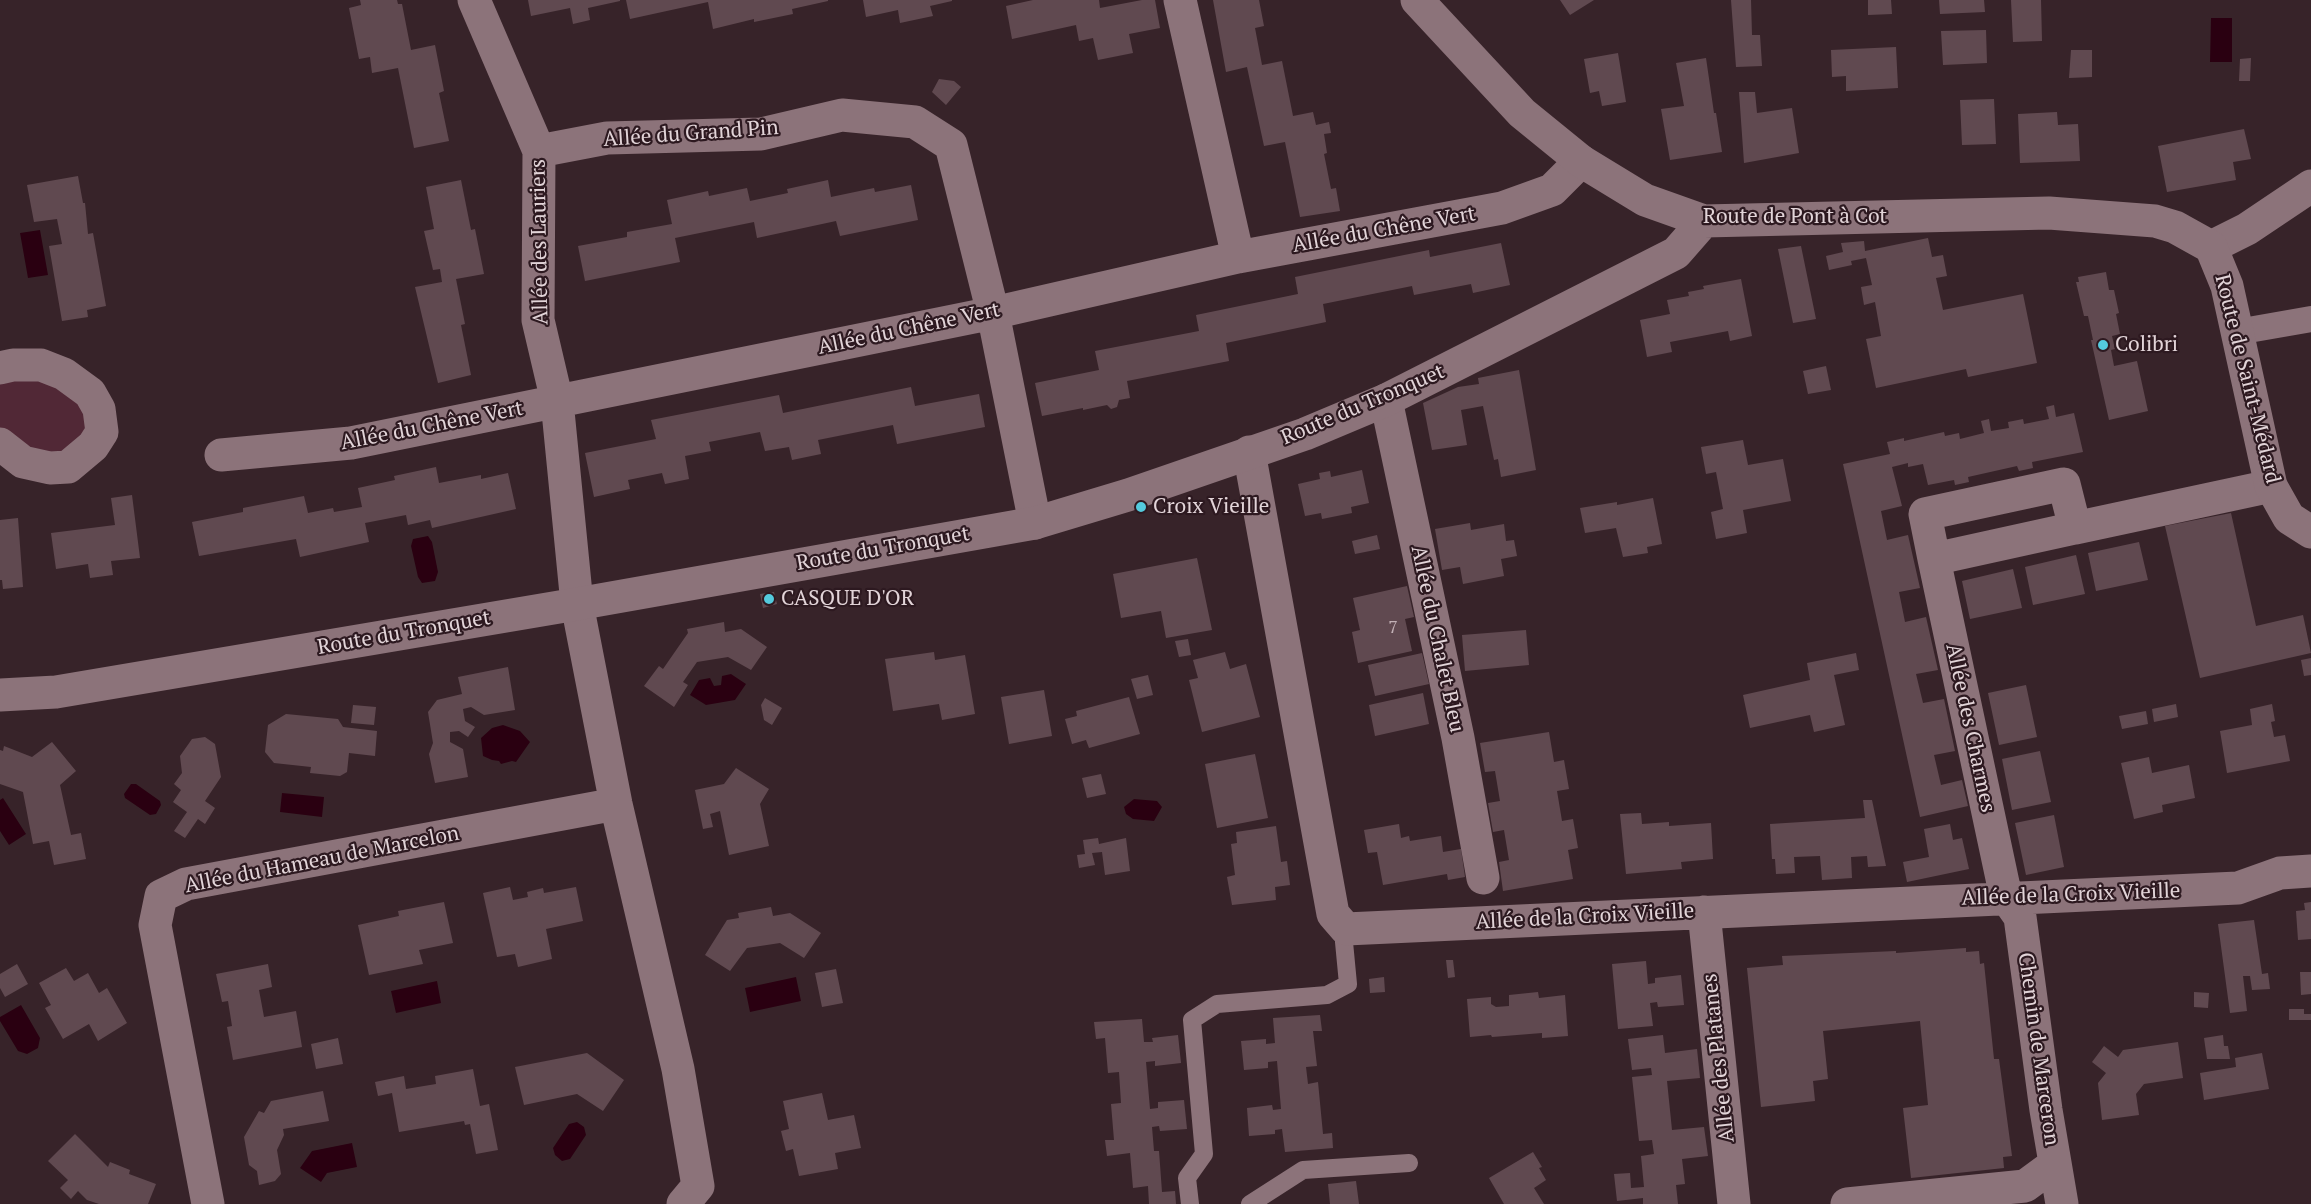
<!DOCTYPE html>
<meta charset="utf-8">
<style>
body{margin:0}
canvas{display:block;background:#372329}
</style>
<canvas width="2311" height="1204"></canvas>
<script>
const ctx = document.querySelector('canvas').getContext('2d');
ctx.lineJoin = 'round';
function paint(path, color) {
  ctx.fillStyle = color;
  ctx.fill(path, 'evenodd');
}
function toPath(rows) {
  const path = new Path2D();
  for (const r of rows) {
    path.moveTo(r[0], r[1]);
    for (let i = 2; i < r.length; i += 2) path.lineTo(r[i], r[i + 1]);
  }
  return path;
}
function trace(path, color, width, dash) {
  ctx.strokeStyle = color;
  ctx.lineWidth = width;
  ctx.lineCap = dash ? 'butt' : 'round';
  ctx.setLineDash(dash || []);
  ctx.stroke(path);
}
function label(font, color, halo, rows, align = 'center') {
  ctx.font = font + ' "PT Serif",serif';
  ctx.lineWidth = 4.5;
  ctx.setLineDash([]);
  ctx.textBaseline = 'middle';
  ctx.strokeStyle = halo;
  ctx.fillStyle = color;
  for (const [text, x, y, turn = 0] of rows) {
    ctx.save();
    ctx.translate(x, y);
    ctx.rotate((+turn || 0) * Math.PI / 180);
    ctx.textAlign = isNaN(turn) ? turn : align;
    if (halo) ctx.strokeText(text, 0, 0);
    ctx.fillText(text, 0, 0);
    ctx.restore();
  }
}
paint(toPath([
 [42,379,80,399,88,431,72,452,43,455,0,428,0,380]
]), '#512836');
paint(toPath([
 [2211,18,2232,18,2232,62,2210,62],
 [40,230,48,275,28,278,20,233],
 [428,536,432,542,438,572,435,581,422,583,418,577,411,546,413,539],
 [731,674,746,684,735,700,706,705,690,695,699,680,710,678,714,686,721,685,722,676],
 [503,725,520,731,530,742,516,762,512,761,501,764,499,761,492,760,483,756,481,738,492,728],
 [131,784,136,784,160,801,161,805,156,814,150,815,125,798,124,794],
 [282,793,324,797,322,817,280,812],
 [3,798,26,834,9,845,0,831,0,800],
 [1134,799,1157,801,1162,807,1154,821,1133,819,1126,814,1124,807],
 [796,977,801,1001,750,1012,745,988],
 [437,981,441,1003,396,1013,391,991],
 [21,1005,40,1038,38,1048,27,1054,18,1051,0,1021,0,1017],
 [577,1122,584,1127,586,1135,570,1159,562,1161,555,1155,553,1148,569,1124],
 [352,1143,357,1167,327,1173,321,1182,300,1168,312,1151]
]), '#2a0011');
paint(toPath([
 [360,0,397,0,398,4,402,4,411,50,435,45,444,91,439,93,449,141,414,148,398,68,372,73,370,57,359,59,349,8,361,5],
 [528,0,620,0,620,1,588,8,590,20,573,24,570,8,531,16],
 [626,0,828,0,828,1,792,9,793,14,754,22,754,19,713,29,708,2,630,19],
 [863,0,952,0,952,1,930,6,933,16,900,23,898,10,866,17],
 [1033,0,1099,0,1100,8,1142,0,1155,0,1160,28,1129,34,1133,53,1098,60,1093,38,1079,41,1076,25,1012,39,1006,6],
 [1213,0,1259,0,1264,26,1255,28,1262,65,1282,61,1293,116,1313,112,1316,125,1329,122,1331,133,1324,134,1327,153,1324,154,1331,189,1336,188,1340,211,1300,217,1285,142,1264,146,1247,67,1226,72],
 [1560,0,1594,0,1570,15],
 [1731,0,1751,0,1752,35,1760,35,1762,66,1736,67],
 [1868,0,1891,0,1892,14,1868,15],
 [1939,0,1984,0,1985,12,1940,14],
 [2011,0,2041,0,2042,41,2013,42],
 [1986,30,1987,63,1943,65,1941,31],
 [1896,47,1898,88,1846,91,1846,76,1832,77,1831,50],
 [2071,50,2092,50,2092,77,2069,78],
 [1618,53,1626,102,1602,106,1599,91,1590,93,1584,59],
 [1706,58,1714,113,1716,113,1722,152,1670,160,1661,109,1684,106,1676,63],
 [2251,58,2250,81,2239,81,2240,59],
 [939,79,954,81,961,87,946,105,932,92],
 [1739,92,1755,92,1757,113,1792,108,1799,153,1744,163],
 [1994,99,1996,144,1962,145,1960,100],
 [2057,112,2058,125,2078,124,2080,161,2020,163,2018,114],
 [2244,129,2251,159,2233,162,2236,180,2167,192,2158,146],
 [78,176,83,203,85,203,88,234,93,233,106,306,87,310,88,317,62,321,49,246,62,244,57,219,34,222,27,185],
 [461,180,471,230,475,229,484,274,456,279,465,324,461,325,471,375,438,383,415,287,442,282,440,269,433,270,424,231,434,229,426,187],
 [828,180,831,197,874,188,875,192,911,185,918,220,840,236,836,221,757,238,754,222,675,238,680,262,585,281,578,246,627,237,627,232,672,224,667,200,708,191,709,196,747,188,750,201,788,193,787,189],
 [1928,238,1932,257,1943,255,1947,276,1936,278,1943,310,2023,294,2037,363,1968,377,1966,369,1876,388,1866,339,1881,336,1875,302,1864,305,1861,287,1872,285,1866,258,1851,261,1852,265,1829,270,1826,256,1843,252,1841,243,1864,241,1865,251],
 [1501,243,1510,285,1473,293,1471,284,1414,295,1412,286,1323,304,1326,322,1226,343,1229,361,1127,381,1130,398,1119,400,1117,407,1111,409,1107,405,1083,410,1083,408,1042,416,1035,383,1099,370,1095,351,1199,331,1196,315,1298,294,1295,277,1429,250,1430,257],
 [1801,246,1816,319,1793,323,1778,249],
 [2106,272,2109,290,2114,290,2119,313,2116,314,2120,334,2112,336,2115,349,2111,350,2114,366,2137,361,2148,411,2109,420,2091,340,2093,340,2088,316,2084,316,2076,282,2079,282,2078,277],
 [1741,279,1752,336,1730,341,1728,331,1670,342,1672,352,1647,357,1640,320,1670,314,1667,300,1689,296,1688,292,1704,289,1703,286],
 [1826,366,1831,390,1808,394,1803,371],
 [1519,370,1536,470,1501,477,1498,459,1494,460,1483,406,1461,410,1467,445,1432,450,1423,403,1458,387,1479,384,1478,378],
 [911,387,915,406,979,394,985,427,897,444,893,425,818,440,821,454,792,460,789,447,765,451,760,432,709,442,711,451,685,456,689,479,665,484,662,473,628,480,630,489,594,497,585,453,656,439,651,420,779,395,783,413],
 [2054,405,2056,417,2074,413,2083,452,2032,462,2033,468,2019,471,2017,466,1968,477,1969,482,1955,485,1954,480,1928,485,1923,464,1908,467,1908,463,1892,467,1902,506,1881,511,1887,540,1908,535,1920,588,1899,592,1905,622,1926,617,1938,670,1916,674,1923,703,1944,699,1955,751,1934,755,1941,785,1962,780,1968,806,1920,817,1843,464,1890,454,1887,442,1904,438,1904,441,1944,432,1945,436,1959,433,1960,439,1984,433,1981,421,1989,419,1991,431,2009,428,2008,422,2023,419,2024,424,2049,419,2046,407],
 [1743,440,1748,465,1783,459,1791,501,1743,510,1747,533,1716,539,1711,512,1723,509,1716,472,1706,474,1701,447],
 [436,467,439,483,481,475,481,479,508,473,516,509,432,528,430,520,408,525,406,515,365,523,369,542,300,557,296,539,199,556,192,522,243,512,243,508,304,496,308,513,333,508,334,512,362,507,358,488,395,480,394,476],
 [1362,470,1369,503,1351,507,1352,513,1322,519,1321,513,1305,516,1298,484,1320,479,1319,473,1330,471,1331,477],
 [132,495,140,558,111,561,113,575,90,578,88,564,56,569,51,533,115,525,111,498],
 [1653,498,1662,544,1647,547,1648,553,1623,557,1616,528,1585,533,1580,508,1617,502,1617,505],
 [2231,513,2256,626,2303,615,2311,653,2200,678,2165,526],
 [18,518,23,587,3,589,2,580,0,580,0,520],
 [1470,523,1471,530,1504,524,1506,541,1514,540,1517,556,1501,559,1504,576,1463,584,1460,567,1442,570,1435,529],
 [1377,535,1380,549,1355,554,1352,541],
 [2139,542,2148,580,2096,591,2088,553],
 [2076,555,2085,594,2033,605,2025,567],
 [1197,558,1212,630,1166,638,1161,611,1121,618,1113,574],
 [2013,569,2022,608,1970,619,1962,581],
 [1407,586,1414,617,1405,619,1412,651,1358,663,1352,632,1360,630,1353,598],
 [774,592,777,604,763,608,760,594],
 [724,622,725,632,741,629,767,647,751,670,728,657,697,662,683,682,688,685,674,707,644,686,659,666,663,669,688,633,687,629],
 [1526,630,1529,665,1465,671,1462,635],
 [1188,639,1191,655,1179,657,1175,641],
 [934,652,935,660,965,655,975,714,942,720,939,704,893,711,885,659],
 [1225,652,1230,669,1246,664,1260,717,1202,732,1189,680,1198,678,1193,660],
 [1422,653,1429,684,1375,696,1368,665],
 [1856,653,1859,670,1834,675,1845,725,1814,732,1810,715,1750,728,1743,695,1810,680,1807,663],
 [2311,658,2311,675,2304,676,2301,660],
 [508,667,515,710,484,715,471,707,463,709,465,721,475,727,468,737,459,731,450,732,450,742,463,749,468,777,435,783,429,754,433,743,428,712,437,700,462,694,458,677],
 [1148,675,1153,695,1137,699,1131,679],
 [2026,685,2037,737,1999,745,1988,693],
 [1044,690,1052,736,1009,744,1001,697],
 [1423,693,1429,724,1375,736,1369,705],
 [1129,697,1140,734,1089,748,1086,740,1072,744,1065,719,1077,716,1076,711],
 [765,698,782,708,772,725,764,720,761,705],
 [2176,704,2178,717,2154,722,2152,709],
 [2272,704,2275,721,2271,722,2274,737,2285,735,2290,761,2227,773,2220,731,2252,725,2250,709],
 [353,705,376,707,374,725,351,723],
 [2146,711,2148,724,2122,729,2119,716],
 [286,714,338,719,343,727,377,731,375,756,349,753,347,772,340,776,310,773,311,767,274,763,265,752,268,725],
 [1549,732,1554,762,1564,760,1569,789,1557,791,1562,821,1573,819,1578,848,1568,850,1573,879,1503,891,1499,862,1509,860,1504,830,1493,832,1488,803,1500,801,1495,771,1485,772,1480,743],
 [205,737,215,744,221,777,205,801,215,808,205,824,198,819,185,838,174,831,187,812,173,802,181,790,174,784,182,773,180,756,192,739],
 [52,742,76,771,60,785,71,835,81,833,86,859,54,865,49,841,33,844,23,792,0,784,0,750,3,751,4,746,32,757],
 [2040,751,2051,802,2012,810,2002,759],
 [1255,754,1268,818,1217,828,1205,764],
 [2149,757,2152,773,2189,765,2195,798,2162,805,2163,812,2134,819,2121,763],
 [736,768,769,789,760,804,769,846,729,855,720,811,710,814,713,827,703,829,695,790,724,784],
 [1101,774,1106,794,1087,798,1082,778],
 [1863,800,1872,800,1886,866,1868,867,1867,856,1851,857,1852,878,1822,880,1820,856,1794,857,1795,873,1776,874,1775,859,1772,859,1770,824,1865,818],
 [1641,813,1642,824,1669,822,1669,826,1711,823,1713,859,1681,862,1682,869,1626,874,1620,814],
 [2054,815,2064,867,2026,875,2015,823],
 [1399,824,1401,838,1409,836,1410,841,1441,836,1443,852,1461,849,1465,877,1448,880,1447,874,1383,885,1377,852,1368,853,1364,830],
 [1950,824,1953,840,1962,838,1969,869,1907,882,1903,862,1929,857,1924,829],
 [1276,826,1281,862,1287,861,1290,885,1275,887,1276,900,1232,905,1227,877,1235,875,1231,844,1237,843,1236,832],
 [1098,838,1099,844,1126,838,1130,871,1105,875,1102,852,1092,853,1095,865,1079,868,1077,855,1085,854,1083,840],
 [510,887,513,900,528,897,527,892,543,888,544,893,576,887,583,921,546,929,552,959,518,967,515,954,497,957,483,893],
 [444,902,453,943,419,950,423,964,369,975,358,925,399,916,398,911],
 [2311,902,2311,939,2298,940,2296,911,2305,910,2304,903],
 [771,907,773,916,790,913,821,933,804,958,780,943,747,948,730,971,705,955,727,920,739,918,738,913],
 [2254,920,2262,974,2268,973,2270,989,2252,990,2250,976,2243,976,2247,1011,2230,1013,2218,924],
 [1966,948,1966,952,1979,951,1980,964,1984,963,1994,1059,1999,1059,2012,1156,2003,1157,2004,1168,1911,1178,1903,1108,1928,1105,1920,1021,1823,1031,1828,1079,1813,1081,1815,1101,1761,1107,1747,968,1783,965,1782,956,1896,951,1896,953],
 [1446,960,1453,960,1455,977,1448,978],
 [1646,961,1648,984,1655,983,1655,978,1681,975,1684,1005,1658,1007,1657,1002,1650,1003,1653,1026,1618,1029,1612,964],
 [17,964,28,984,5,997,0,988,0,974],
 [268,964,272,987,259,990,264,1017,296,1011,302,1047,233,1060,227,1027,232,1026,228,1001,222,1002,216,974],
 [66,968,74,981,88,973,99,993,107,988,127,1023,98,1041,89,1024,63,1039,45,1008,51,1005,39,983],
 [836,969,843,1003,822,1007,815,973],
 [2300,972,2311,972,2311,994,2301,995],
 [1384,977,1385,992,1370,993,1369,979],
 [1538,992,1539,998,1565,995,1568,1036,1542,1038,1542,1033,1492,1037,1491,1035,1470,1037,1467,999,1491,997,1491,1004,1496,1007,1509,1006,1509,995],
 [2194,992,2209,993,2208,1008,2194,1007],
 [2289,1009,2304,1009,2304,1014,2311,1014,2311,1020,2289,1020],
 [1320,1015,1322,1031,1313,1031,1317,1066,1306,1067,1308,1084,1318,1082,1323,1134,1332,1133,1333,1148,1285,1152,1282,1129,1275,1130,1275,1134,1249,1136,1247,1108,1272,1105,1273,1110,1281,1109,1277,1061,1268,1062,1268,1068,1244,1070,1241,1041,1266,1039,1266,1044,1275,1043,1273,1018],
 [1142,1019,1144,1042,1153,1042,1152,1038,1178,1035,1181,1063,1155,1066,1155,1061,1146,1062,1150,1109,1158,1108,1158,1102,1184,1100,1187,1129,1160,1131,1159,1126,1152,1127,1154,1151,1159,1151,1162,1192,1175,1191,1176,1204,1149,1204,1148,1186,1133,1188,1130,1153,1107,1156,1105,1140,1114,1140,1111,1104,1121,1103,1119,1072,1108,1073,1105,1038,1096,1039,1094,1022],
 [1663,1035,1665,1053,1697,1049,1700,1078,1667,1081,1672,1130,1704,1127,1708,1156,1682,1159,1685,1184,1676,1185,1678,1204,1643,1204,1643,1198,1617,1201,1614,1174,1630,1173,1631,1188,1644,1187,1641,1156,1654,1154,1652,1140,1639,1141,1632,1077,1652,1075,1651,1068,1632,1070,1628,1039],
 [2223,1035,2224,1046,2228,1046,2230,1059,2207,1059,2204,1038],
 [338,1038,343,1064,316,1069,311,1044],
 [2178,1042,2183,1078,2144,1084,2136,1094,2139,1115,2102,1120,2098,1083,2106,1073,2092,1062,2104,1046,2118,1057,2123,1050],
 [587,1053,624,1080,603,1111,577,1094,524,1105,515,1067],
 [2262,1053,2269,1089,2204,1100,2200,1073,2236,1067,2235,1058],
 [473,1069,480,1106,489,1104,498,1150,476,1154,470,1124,465,1125,464,1121,399,1132,392,1093,378,1096,375,1082,404,1076,406,1089,436,1084,435,1076],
 [323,1091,329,1121,283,1129,284,1135,277,1150,281,1174,275,1181,259,1185,257,1171,249,1165,244,1137,259,1111,264,1113,271,1101],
 [822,1093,828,1120,854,1115,861,1148,835,1153,838,1169,799,1176,793,1149,786,1151,781,1131,789,1129,783,1101],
 [75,1134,108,1167,110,1162,130,1170,129,1174,156,1184,148,1204,99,1204,87,1200,78,1191,71,1199,60,1188,68,1180,48,1161],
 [1533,1152,1542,1167,1539,1168,1546,1180,1534,1188,1544,1204,1504,1204,1489,1178],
 [1356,1181,1359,1204,1330,1204,1328,1184]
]), '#604950');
trace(toPath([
 [1190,1204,1187,1178,1204,1154,1192,1020,1217,1004,1327,995,1348,984,1344,942,1346,929],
 [1250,1204,1303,1170,1409,1163]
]), '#8c737a', 18);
trace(toPath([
 [2237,332,2311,319]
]), '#8c737a', 26);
trace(toPath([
 [474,0,539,151,538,320,557,401,577,604,616,804,678,1069,698,1186,683,1204],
 [1180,0,1238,257],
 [539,151,607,138,761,134,842,115,915,122,951,145,993,313,1035,523],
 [2211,247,2247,229,2311,186],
 [0,368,13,365,41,365,64,374,90,393,99,409,102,432,93,446,68,467,50,468,23,462,0,444],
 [1386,400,1458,738,1483,878],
 [1249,452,1333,914,1346,929,2238,888,2280,873,2311,871],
 [221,455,351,443,993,313,1238,257,1502,208,1552,190,1581,161],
 [2075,528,2271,486],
 [1934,559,2075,528,2064,484,1925,514,1934,559,2006,897,2020,917,2046,1110,2062,1204],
 [1704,912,1734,1204],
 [208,1204,155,925,161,896,186,884,616,804],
 [1847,1204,2025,1186,2055,1164]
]), '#8c737a', 33);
trace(toPath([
 [1417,0,1522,113,1581,161,1645,200,1704,221,2049,213,2155,221,2175,227,2211,247,2227,286,2271,486,2289,518,2311,532],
 [0,695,56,692,577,604,1035,523,1128,495,1305,434,1386,400,1676,253,1704,221]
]), '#8c737a', 33);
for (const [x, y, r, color] of [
 [2103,345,6,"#54cadd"],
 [1141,507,6,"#54cadd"],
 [769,599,6,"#54cadd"]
]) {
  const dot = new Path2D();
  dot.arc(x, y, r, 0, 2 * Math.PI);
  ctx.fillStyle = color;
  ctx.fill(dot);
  trace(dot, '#2d1920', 2);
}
label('18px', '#c2b1b6', null, [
 ["7",1393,628]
]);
label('21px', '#e2d4d8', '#2d1920', [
 ["Allée du Grand Pin",691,134,-4],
 ["Route de Pont à Cot",1795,217],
 ["Allée du Chêne Vert",1384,230,-10],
 ["Allée des Lauriers",540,242,-91],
 ["Allée du Chêne Vert",909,329,-12],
 ["Route de Saint-Médard",2247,379,76],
 ["Route du Tronquet",1363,405,-23],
 ["Allée du Chêne Vert",432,426,-11],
 ["Route du Tronquet",883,549,-10],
 ["Route du Tronquet",404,633,-10],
 ["Allée du Chalet Bleu",1437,639,78],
 ["Allée des Charmes",1970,728,78],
 ["Allée du Hameau de Marcelon",322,860,-11],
 ["Allée de la Croix Vieille",2071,895,-2],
 ["Allée de la Croix Vieille",1585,917,-3],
 ["Chemin de Marceron",2038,1049,82],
 ["Allée des Platanes",1719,1058,-96]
]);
label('21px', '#e2d4d8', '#2d1920', [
 ["Colibri",2115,345],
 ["Croix Vieille",1153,507],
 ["CASQUE D'OR",781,599]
], 'left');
</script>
